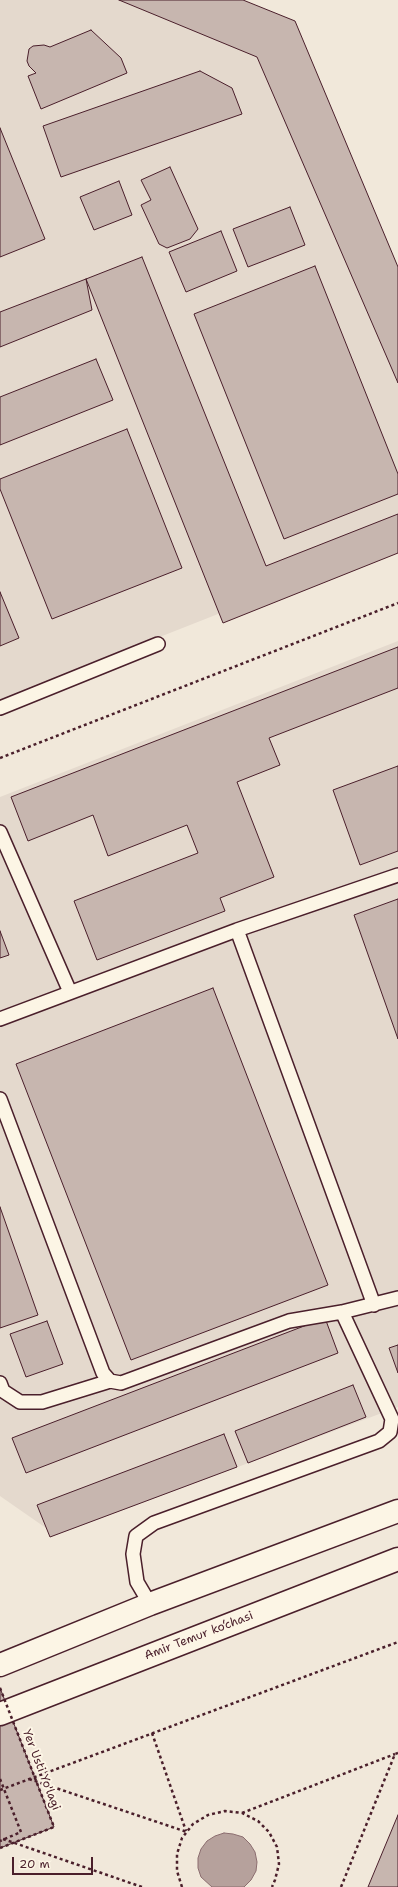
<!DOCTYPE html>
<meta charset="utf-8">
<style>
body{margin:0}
#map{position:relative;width:398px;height:1887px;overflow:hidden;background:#f1e8da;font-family:"Shantell Sans",sans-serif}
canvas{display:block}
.scale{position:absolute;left:12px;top:1857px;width:81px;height:18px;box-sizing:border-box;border:2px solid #4a1f2b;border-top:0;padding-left:5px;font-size:12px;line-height:14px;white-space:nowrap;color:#4a1f2b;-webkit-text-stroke:3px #fcf5e5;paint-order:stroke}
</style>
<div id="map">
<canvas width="398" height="1887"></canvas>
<div class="scale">20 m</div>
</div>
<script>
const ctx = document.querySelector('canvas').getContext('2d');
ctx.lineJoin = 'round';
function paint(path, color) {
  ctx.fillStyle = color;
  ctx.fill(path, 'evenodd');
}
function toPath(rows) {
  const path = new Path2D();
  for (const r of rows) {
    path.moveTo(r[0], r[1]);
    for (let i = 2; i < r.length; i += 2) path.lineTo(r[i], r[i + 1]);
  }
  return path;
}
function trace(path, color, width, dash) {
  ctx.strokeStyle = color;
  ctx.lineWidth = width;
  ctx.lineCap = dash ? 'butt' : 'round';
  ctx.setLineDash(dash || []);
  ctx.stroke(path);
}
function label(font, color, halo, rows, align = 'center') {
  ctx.font = font + ' "Shantell Sans",sans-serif';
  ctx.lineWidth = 4;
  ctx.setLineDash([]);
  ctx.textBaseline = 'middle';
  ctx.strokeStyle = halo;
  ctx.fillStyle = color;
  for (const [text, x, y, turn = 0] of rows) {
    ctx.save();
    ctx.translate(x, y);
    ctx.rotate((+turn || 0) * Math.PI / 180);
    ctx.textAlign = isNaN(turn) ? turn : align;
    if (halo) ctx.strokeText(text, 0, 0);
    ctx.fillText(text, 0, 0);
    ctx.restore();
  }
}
paint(toPath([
 [0,0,243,0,398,297,398,543,0,700],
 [398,641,398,1407,56,1535,0,1496,0,797]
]), '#e4d9cd');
const water = toPath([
 [224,1833,233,1834,243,1837,250,1844,255,1852,257,1862,256,1871,251,1880,244,1887,212,1887,201,1877,198,1868,198,1858,201,1849,207,1841,215,1836,224,1833]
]);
paint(water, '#b6a19c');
trace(water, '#8b6d6f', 1);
const building = toPath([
 [119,0,243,0,295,21,398,267,398,383,257,57,119,0],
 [91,30,121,58,127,73,41,109,28,76,36,73,29,66,27,61,29,49,33,46,44,45,50,47,91,30],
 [200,71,232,88,242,114,61,177,43,126,200,71],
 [0,128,45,239,0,257,0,128],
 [170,167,198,229,190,239,167,248,159,244,141,205,151,200,141,180,170,167],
 [119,181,132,215,94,230,80,197,119,181],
 [290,207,305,245,248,267,233,229,290,207],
 [221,231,237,271,186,292,169,252,221,231],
 [142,257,266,566,398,514,398,553,223,623,86,279,142,257],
 [315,266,398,474,398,494,284,539,194,314,315,266],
 [86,279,92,310,0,347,0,312,86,279],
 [96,359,113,400,0,445,0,397,96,359],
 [127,429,182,568,52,619,0,489,0,479,127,429],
 [0,592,19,638,0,646,0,592],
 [398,647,398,688,269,738,280,765,237,782,274,877,220,898,225,911,97,960,74,901,198,853,187,825,108,856,93,815,28,841,11,797,398,647],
 [398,766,398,851,360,865,333,790,398,766],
 [398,899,398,1039,354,915,398,899],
 [0,931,9,955,0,958,0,931],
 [213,988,328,1285,131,1360,16,1064,213,988],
 [0,1207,38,1315,0,1328,0,1207],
 [325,1318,338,1353,26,1473,12,1438,325,1318],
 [47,1321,63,1364,26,1377,10,1334,47,1321],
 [398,1345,398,1373,389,1348,398,1345],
 [353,1385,366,1417,248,1463,235,1431,353,1385],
 [224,1434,237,1467,50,1537,37,1505,224,1434],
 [0,1688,54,1827,0,1848,0,1688],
 [398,1815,398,1887,368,1887,398,1815]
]);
paint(building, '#c7b6af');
trace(building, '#4a1f2b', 1);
const service = toPath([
 [0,708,158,644],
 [0,832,70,992],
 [237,930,374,1305],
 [0,1019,237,930,398,875],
 [0,1099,103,1373,110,1381,121,1383,289,1321,342,1312,398,1298],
 [0,1383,3,1391,20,1402,42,1402,110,1381],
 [150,1604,137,1582,133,1554,136,1536,154,1523,379,1441,390,1432,392,1419,342,1312]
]);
const secondary = toPath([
 [0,1665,150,1604,398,1511],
 [0,1714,398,1559]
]);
trace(service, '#4a1f2b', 16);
trace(secondary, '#4a1f2b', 25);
trace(toPath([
 [0,758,398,603],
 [152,1733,186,1831],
 [0,1779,21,1832,0,1841],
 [29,1779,187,1832],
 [0,1790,398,1642],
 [242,1813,395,1754],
 [3,1839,142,1887],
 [182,1887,177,1871,177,1854,182,1838,193,1824,208,1815,225,1811,242,1813,258,1821,269,1832,277,1847,279,1864,275,1880,272,1887],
 [341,1887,395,1754,398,1753]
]), '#4a1f2b', 2.5, [3, 3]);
trace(service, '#fcf5e5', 13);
trace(secondary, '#fcf5e5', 22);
trace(toPath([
 [0,1688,54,1827,0,1848]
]), '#4a1f2b', 2.5, [3, 3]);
label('12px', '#4a1f2b', '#fcf5e5', [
 ["Amir Temur ko‘chasi",199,1636,-21],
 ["Yer Usti Yo'lagi",41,1770,69]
]);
</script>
